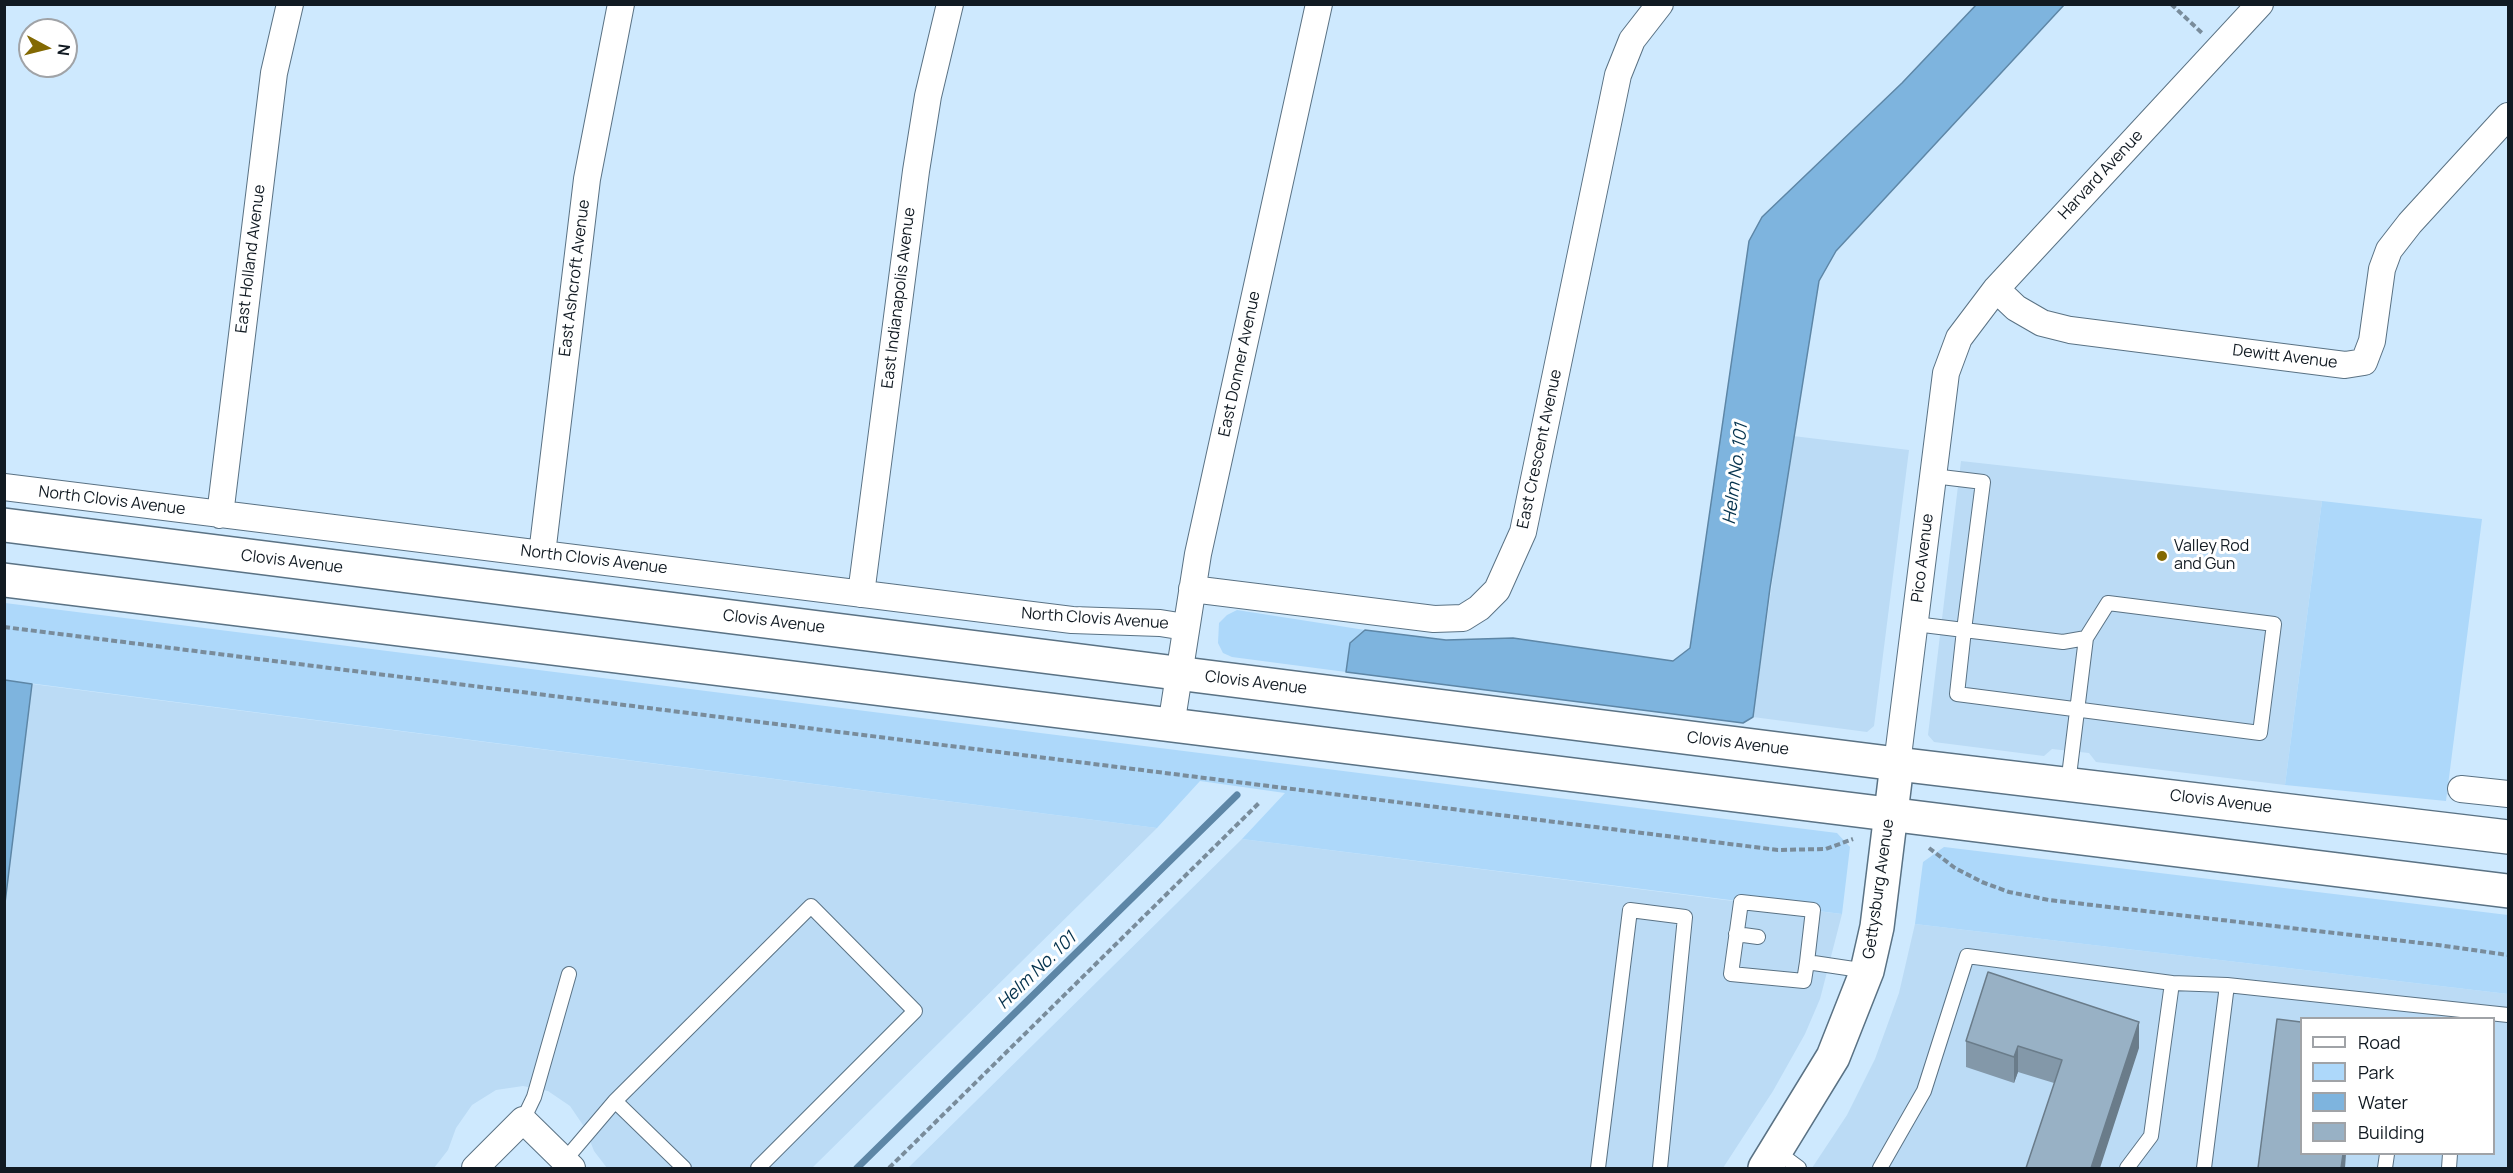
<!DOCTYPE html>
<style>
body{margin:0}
#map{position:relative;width:2513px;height:1173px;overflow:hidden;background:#cee9fe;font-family:Manrope,sans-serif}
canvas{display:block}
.frame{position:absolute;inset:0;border:6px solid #111a22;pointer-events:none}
.legend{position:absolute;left:2300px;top:1017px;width:195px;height:138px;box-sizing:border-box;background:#fff;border:2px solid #a0a3a7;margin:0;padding:8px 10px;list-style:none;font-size:18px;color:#111a22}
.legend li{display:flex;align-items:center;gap:12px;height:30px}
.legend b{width:30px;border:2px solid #a0a3a7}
.north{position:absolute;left:18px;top:18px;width:60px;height:60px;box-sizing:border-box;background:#fff;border:2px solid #a0a3a7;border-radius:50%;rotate:97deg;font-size:16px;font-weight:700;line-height:24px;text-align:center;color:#111a22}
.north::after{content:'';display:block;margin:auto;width:21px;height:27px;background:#836902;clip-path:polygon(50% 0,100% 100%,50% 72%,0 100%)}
</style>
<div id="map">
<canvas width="2513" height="1173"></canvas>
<div class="frame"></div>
<ul class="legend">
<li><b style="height:8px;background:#fff"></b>Road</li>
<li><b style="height:16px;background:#add8fa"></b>Park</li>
<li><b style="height:16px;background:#7eb4de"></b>Water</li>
<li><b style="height:16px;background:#98b1c5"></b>Building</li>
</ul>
<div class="north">N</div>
</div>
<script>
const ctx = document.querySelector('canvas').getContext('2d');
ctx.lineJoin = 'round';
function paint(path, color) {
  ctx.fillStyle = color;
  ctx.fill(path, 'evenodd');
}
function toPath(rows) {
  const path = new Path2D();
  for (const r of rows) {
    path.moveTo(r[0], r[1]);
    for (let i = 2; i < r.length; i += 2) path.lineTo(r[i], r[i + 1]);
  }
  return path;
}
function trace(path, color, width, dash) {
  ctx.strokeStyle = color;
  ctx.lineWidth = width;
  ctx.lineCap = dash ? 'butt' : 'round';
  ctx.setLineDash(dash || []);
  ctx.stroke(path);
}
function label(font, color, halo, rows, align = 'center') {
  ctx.font = font + ' Manrope,sans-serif';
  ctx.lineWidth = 6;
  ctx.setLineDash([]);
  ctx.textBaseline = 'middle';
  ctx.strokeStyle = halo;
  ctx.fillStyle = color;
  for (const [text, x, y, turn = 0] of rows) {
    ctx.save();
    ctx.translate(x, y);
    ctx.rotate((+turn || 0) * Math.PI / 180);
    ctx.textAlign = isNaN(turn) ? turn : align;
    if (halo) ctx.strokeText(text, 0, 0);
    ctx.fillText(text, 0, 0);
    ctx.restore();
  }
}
paint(toPath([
 [1793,436,1909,450,1874,726,1867,732,1753,717],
 [1961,461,2322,501,2285,785,2096,762,2089,753,2052,749,2044,756,1934,742,1928,735],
 [32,684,1157,828,812,1168,607,1168,594,1151,585,1128,570,1106,548,1091,523,1086,496,1090,472,1105,456,1128,448,1150,434,1168,5,1168,4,903],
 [1242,839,1725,900,1842,914,1820,999,1805,1034,1773,1091,1723,1168,908,1168],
 [1915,924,2508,994,2508,1168,1812,1168,1847,1115,1875,1059,1899,993],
 [2302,1018,2494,1018,2494,1154,2302,1154]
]), '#bbdbf5');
paint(toPath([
 [2322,501,2482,519,2446,801,2285,785],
 [5,603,1837,833,1850,847,1842,914,1242,839,1285,793,1200,781,1157,828,5,680],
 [1237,610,1365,630,1350,643,1346,672,1232,657,1223,653,1218,643,1219,623,1227,615],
 [1944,847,2508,915,2508,994,1915,924,1923,862]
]), '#add8fa');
const water = toPath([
 [1976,5,2064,5,1836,251,1819,281,1770,588,1753,717,1743,723,1346,672,1350,643,1365,630,1446,640,1513,638,1673,661,1690,648,1749,241,1762,217,1902,83,1976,5],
 [5,680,32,684,5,903,4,680,5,680]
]);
paint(water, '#7eb4de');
trace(water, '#5d86a6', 1.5);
trace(toPath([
 [857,1168,1237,795]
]), '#5d86a6', 7);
const lane = toPath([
 [1915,624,1964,630,2063,642,2086,638,2108,603,2274,624,2260,733,1957,694,1964,630,1983,482,1933,476],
 [2068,784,2086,638],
 [1736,934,1758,937],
 [1807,962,1813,910,1741,902,1731,974,1804,981,1807,962,1867,971],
 [2172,983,2227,985],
 [615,1101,684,1168],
 [523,1120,534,1097,569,974],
 [1776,1151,1799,1168],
 [564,1161,615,1101,811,906,915,1011,758,1168],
 [1598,1168,1630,910,1685,917,1660,1168],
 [1880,1168,1924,1091,1967,956,2172,983,2151,1136,2127,1168],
 [2204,1168,2227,985,2508,1015],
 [2385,1168,2387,1154],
 [2449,1168,2450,1154]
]);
const street = toPath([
 [1996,289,2016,308,2042,323,2070,330,2345,365,2364,362,2372,341,2382,269,2389,250,2410,223,2508,116],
 [4,487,1072,620,1160,623,1185,627],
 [220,515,274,73,290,4],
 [542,554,587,179,621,4],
 [1192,589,1434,619,1463,618,1479,608,1497,590,1523,532,1618,75,1632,40,1660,4],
 [861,594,916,171,928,96,950,4],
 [1171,726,1198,554,1319,4],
 [1897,764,1946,373,1959,338,1996,289,2260,4],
 [2461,789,2508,794],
 [475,1168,523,1120,572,1168]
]);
const secondary = toPath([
 [1765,1168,1833,1057,1867,971,1877,927,1897,764]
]);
const primary = toPath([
 [4,525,1897,764,2508,837],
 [4,580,2508,891]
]);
trace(lane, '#5a7284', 16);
trace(street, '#5a7284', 28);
trace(secondary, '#5a7284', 36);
trace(primary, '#5a7284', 36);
trace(toPath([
 [2171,4,2202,33],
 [4,627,1778,850,1826,849,1853,839],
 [1929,848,1955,868,1982,882,2009,892,2049,900,2438,945,2508,955],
 [889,1168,1260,802]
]), '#798c9b', 4, [6, 3]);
trace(lane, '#fff', 14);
trace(street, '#fff', 26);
trace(secondary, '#fff', 33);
trace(primary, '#fff', 33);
paint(toPath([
 [1966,1041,2139,1048,2054,1083,2018,1072,2014,1083,1966,1067]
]), '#8398a9');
paint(toPath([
 [2139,1022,2139,1048,2100,1168,2091,1168],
 [2018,1046,2018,1072,2014,1083,2014,1057],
 [2343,1154,2346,1154,2345,1168,2341,1168]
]), '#6a7c8a');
const building = toPath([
 [1988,972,2139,1022,2091,1168,2026,1168,2062,1060,2018,1046,2014,1057,1966,1041,1988,972],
 [2277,1019,2301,1022,2301,1154,2343,1154,2341,1168,2258,1168,2277,1019]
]);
paint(building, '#98b1c5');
trace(building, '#6a7c8a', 1.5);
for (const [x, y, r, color] of [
 [2162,556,6,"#836902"]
]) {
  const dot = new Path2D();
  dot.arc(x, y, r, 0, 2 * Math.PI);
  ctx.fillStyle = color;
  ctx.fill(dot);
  trace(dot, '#fff', 2);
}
label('16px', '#111a22', '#fff', [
 ["Harvard Avenue",2101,175,-47],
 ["East Holland Avenue",251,259,-83],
 ["East Ashcroft Avenue",575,278,-83],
 ["East Indianapolis Avenue",899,298,-83],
 ["Dewitt Avenue",2285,357,7],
 ["East Donner Avenue",1240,364,-78],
 ["East Crescent Avenue",1540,449,-78],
 ["North Clovis Avenue",112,501,7],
 ["Pico Avenue",1923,558,-83],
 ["North Clovis Avenue",594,560,7],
 ["Clovis Avenue",292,562,7],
 ["North Clovis Avenue",1095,619,4],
 ["Clovis Avenue",774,622,7],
 ["Clovis Avenue",1256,683,7],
 ["Clovis Avenue",1738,744,7],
 ["Clovis Avenue",2221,802,7],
 ["Gettysburg Avenue",1879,889,-82]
]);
label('16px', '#111a22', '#fff', [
 ["Valley Rod",2174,547],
 ["and Gun",2174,565]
], 'left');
label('italic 18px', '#04324d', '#fff', [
 ["Helm No. 101",1736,474,-83],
 ["Helm No. 101",1037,971,-44]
]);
</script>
